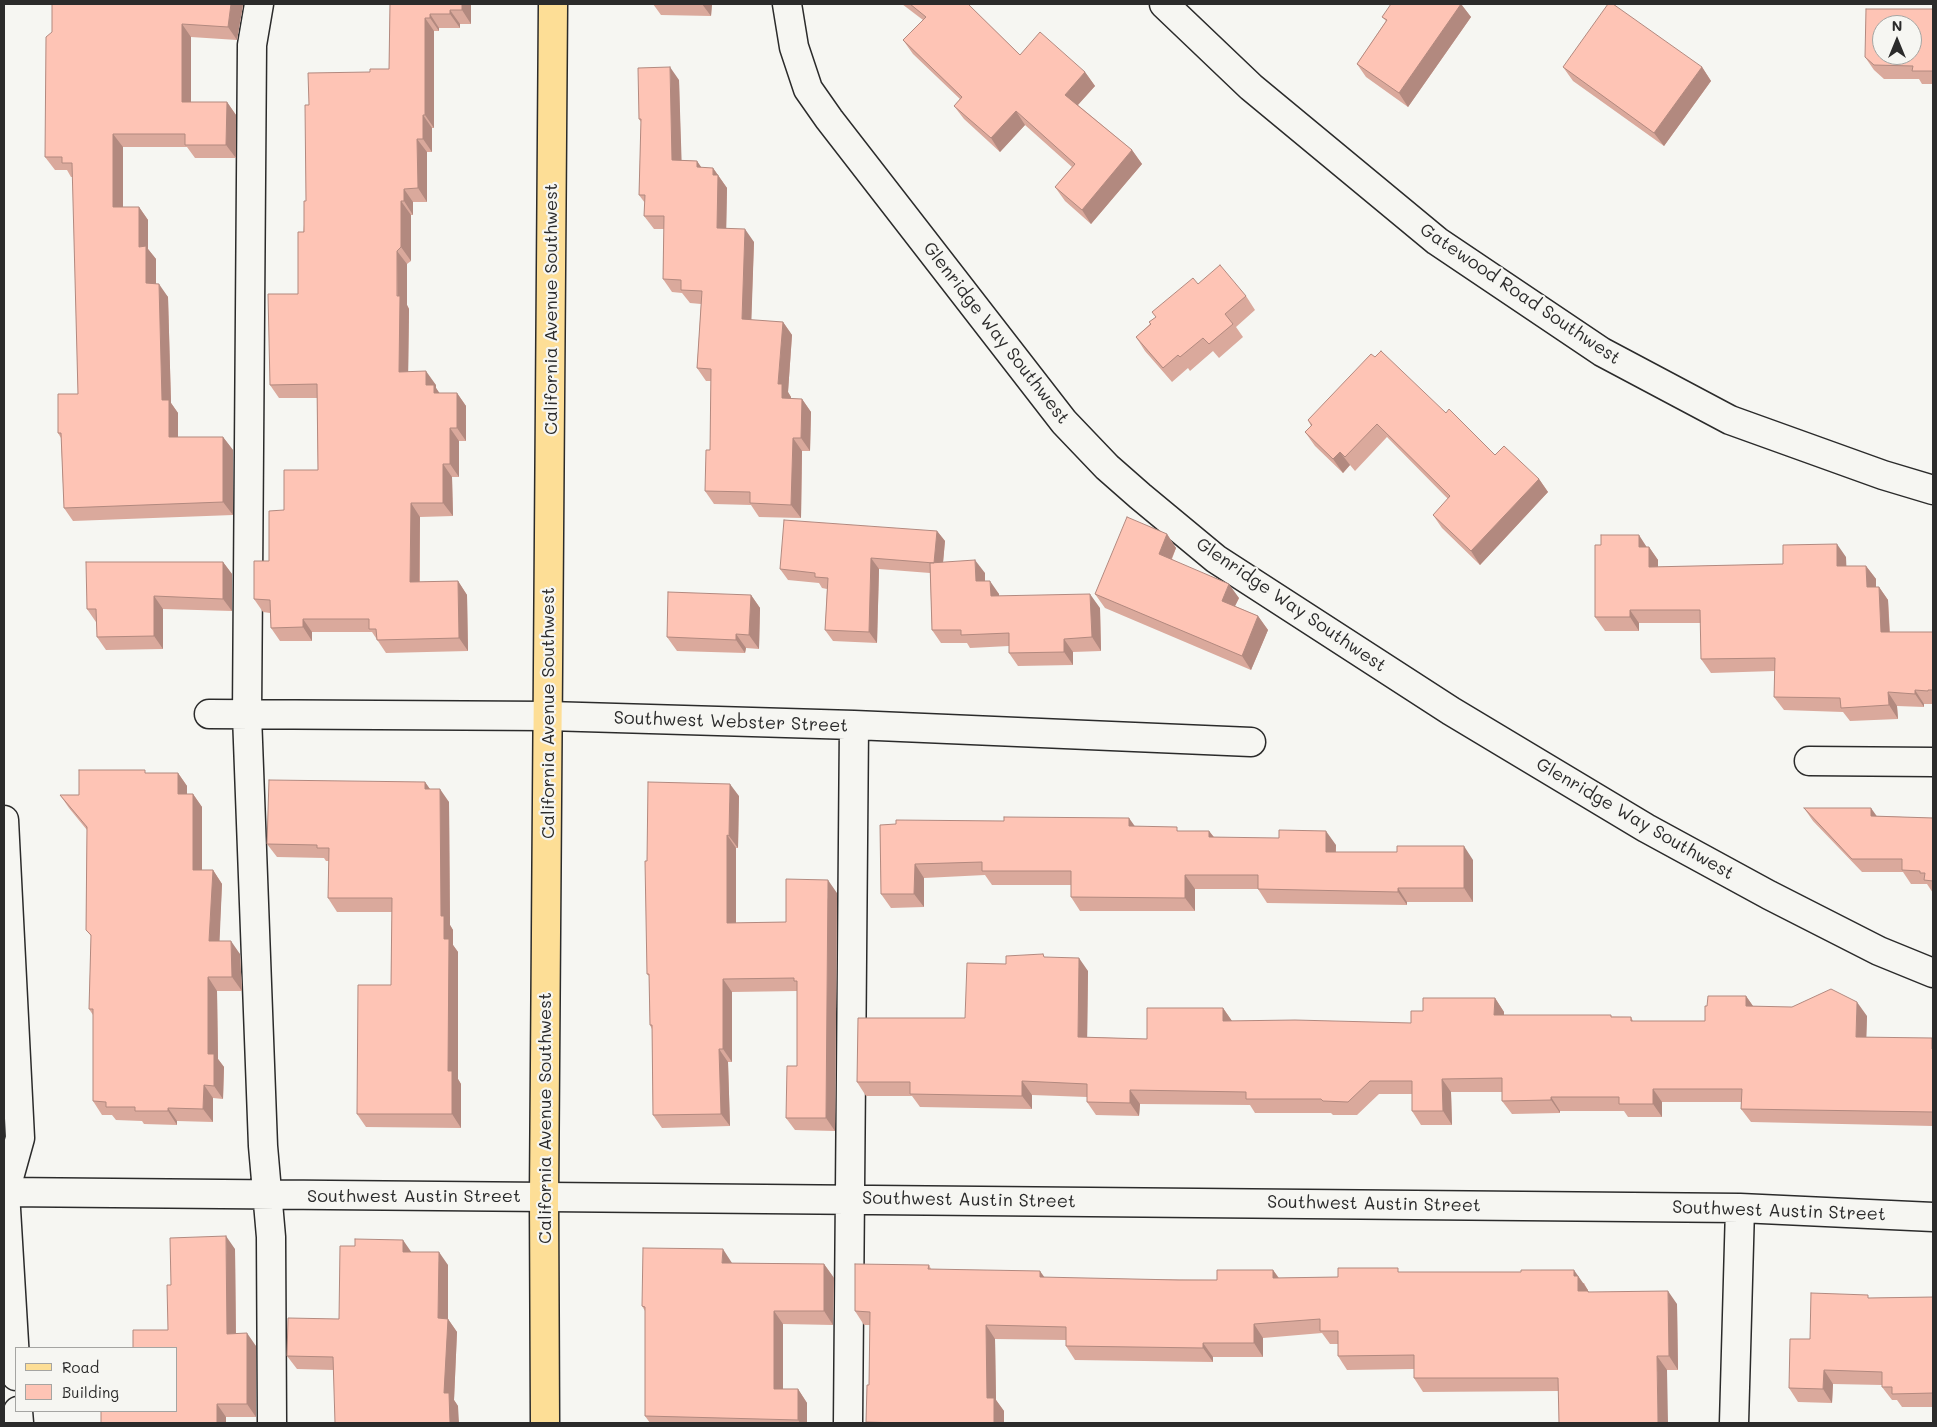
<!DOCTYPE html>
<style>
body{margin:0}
#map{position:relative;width:1937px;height:1427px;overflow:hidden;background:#f6f6f2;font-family:Mali,sans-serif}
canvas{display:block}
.frame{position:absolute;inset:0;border:5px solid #2b2b2b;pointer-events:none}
.legend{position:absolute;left:15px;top:1347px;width:162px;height:65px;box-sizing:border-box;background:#f6f6f2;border:1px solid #a5a5a2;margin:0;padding:6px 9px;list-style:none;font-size:15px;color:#2b2b2b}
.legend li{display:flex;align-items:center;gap:10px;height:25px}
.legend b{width:25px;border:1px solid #a5a5a2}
.north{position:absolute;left:1872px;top:15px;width:50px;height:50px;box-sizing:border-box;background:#f6f6f2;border:1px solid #a5a5a2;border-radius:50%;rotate:0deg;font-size:14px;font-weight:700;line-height:20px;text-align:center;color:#2b2b2b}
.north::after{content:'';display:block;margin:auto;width:18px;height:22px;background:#2b2b2b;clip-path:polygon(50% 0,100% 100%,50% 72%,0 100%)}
</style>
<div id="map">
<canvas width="1937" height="1427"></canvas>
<div class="frame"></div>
<ul class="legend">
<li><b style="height:6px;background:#fdde96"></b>Road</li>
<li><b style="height:14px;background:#fec4b5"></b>Building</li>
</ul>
<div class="north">N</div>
</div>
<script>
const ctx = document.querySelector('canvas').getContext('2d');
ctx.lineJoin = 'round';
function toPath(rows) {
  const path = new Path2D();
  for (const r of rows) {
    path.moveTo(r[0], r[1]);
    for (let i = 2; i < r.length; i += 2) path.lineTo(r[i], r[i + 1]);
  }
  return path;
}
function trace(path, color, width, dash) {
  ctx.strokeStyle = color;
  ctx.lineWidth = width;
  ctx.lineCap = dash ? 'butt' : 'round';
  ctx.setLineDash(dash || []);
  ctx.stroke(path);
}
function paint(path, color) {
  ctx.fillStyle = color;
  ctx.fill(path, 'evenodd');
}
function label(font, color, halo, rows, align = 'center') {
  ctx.font = font + ' Mali,sans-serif';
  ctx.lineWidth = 4.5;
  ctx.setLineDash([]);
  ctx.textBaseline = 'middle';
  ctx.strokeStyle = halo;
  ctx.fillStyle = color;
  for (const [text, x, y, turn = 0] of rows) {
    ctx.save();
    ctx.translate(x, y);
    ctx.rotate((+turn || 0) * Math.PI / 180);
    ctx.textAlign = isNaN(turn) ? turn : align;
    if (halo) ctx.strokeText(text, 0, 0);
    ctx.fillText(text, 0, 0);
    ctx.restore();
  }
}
const minor = toPath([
 [259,4,252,45,247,715,263,1146,271,1237,272,1423],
 [787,4,794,47,808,89,829,119,1064,422,1107,467,1140,496,1216,559,1451,711,1646,828,1769,895,1879,951,1933,973],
 [1164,4,1251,87,1437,241,1602,352,1730,420,1883,475,1933,490],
 [209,714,548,716,854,725,1251,742],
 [1809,761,1933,762],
 [4,820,20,1138,5,1192,16,1376],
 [5,1192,1740,1208,1933,1217],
 [18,1411,19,1423],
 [848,1423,854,725],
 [1734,1423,1740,1208]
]);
const major = toPath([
 [545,1423,544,1197,553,4]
]);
trace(minor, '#2b2b2b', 31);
trace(major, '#2b2b2b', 31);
trace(minor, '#f6f6f2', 28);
trace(major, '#fdde96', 28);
paint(toPath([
 [52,4,242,4,243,5,237,40,191,37,191,102,227,102,236,115,236,158,195,158,187,147,123,147,123,207,139,207,148,220,148,249,156,259,156,284,168,297,171,403,178,413,178,437,223,437,233,450,233,515,73,521,64,508,61,438,58,433,78,394,73,177,71,177,67,170,55,170,45,157,52,32],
 [390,4,471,4,471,24,460,24,460,28,439,28,439,31,434,31,434,128,432,128,432,152,427,152,427,202,413,202,413,215,411,215,411,261,407,264,407,305,409,309,408,372,436,385,436,388,439,393,457,393,466,406,466,441,459,441,459,477,452,477,453,516,420,517,420,582,458,581,467,595,468,651,386,653,372,632,312,632,312,641,280,641,271,628,270,613,263,612,254,599,269,561,284,510,318,470,317,398,279,398,270,385,298,294,306,201,309,105,389,69],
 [653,4,712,4,711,16,661,15],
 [902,4,968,4,1020,55,1085,72,1095,86,1078,105,1132,150,1142,164,1091,224,1065,201,1055,187,1072,167,1025,125,1000,152,964,119,954,106,960,99,913,54,903,40,923,20],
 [1461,4,1471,17,1408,107,1366,77,1357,64,1386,21,1382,17],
 [1933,9,1933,84,1922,84,1919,79,1884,79,1874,70,1865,57],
 [1563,67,1702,67,1711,81,1664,146,1573,81],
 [679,80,681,160,697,161,701,168,713,168,727,188,726,228,754,242,751,320,783,322,792,335,788,392,791,397,791,399,802,399,811,412,810,451,802,451,801,518,759,517,751,505,714,504,705,491,710,450,711,381,706,381,697,368,701,304,690,303,682,293,672,292,663,279,664,229,654,229,644,216,645,203,639,195,641,122,639,119],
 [1198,284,1246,296,1255,310,1236,327,1243,337,1219,358,1213,351,1190,371,1188,368,1172,382,1145,351,1136,337,1150,324,1149,322,1156,317,1152,312],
 [1375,357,1446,413,1495,455,1539,479,1548,492,1480,565,1442,528,1433,515,1448,499,1387,437,1355,471,1350,465,1343,473,1315,446,1305,432,1311,426,1308,420],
 [937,531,945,541,943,562,985,573,985,581,999,594,999,596,1100,608,1101,651,1073,652,1073,665,1018,666,1009,653,1009,646,970,648,967,643,941,643,932,630,930,573,879,569,877,643,833,641,825,630,827,589,822,588,819,583,788,580,780,569],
 [1167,534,1176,548,1172,559,1239,598,1235,606,1258,616,1268,630,1251,670,1105,608,1095,594],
 [1646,547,1649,547,1658,560,1658,567,1783,564,1846,557,1846,566,1866,566,1876,579,1876,587,1879,587,1888,600,1890,632,1933,632,1933,704,1924,704,1924,707,1897,706,1898,719,1850,721,1843,712,1784,710,1774,697,1775,671,1711,673,1701,659,1701,623,1639,623,1639,631,1605,631,1595,617],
 [223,562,232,574,232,611,163,609,163,649,106,650,97,637,97,622,96,622,87,609],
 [751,595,760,608,759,649,746,648,745,653,677,651,667,637],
 [147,773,178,773,187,786,187,794,193,794,202,807,202,870,213,870,222,884,219,941,240,954,242,991,217,991,218,1059,224,1067,223,1099,213,1098,213,1122,177,1121,177,1125,144,1124,142,1121,116,1120,112,1115,102,1115,93,1101,93,1015,89,1009,91,936,86,930,87,830,69,808,60,795,79,795],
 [425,782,430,789,449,802,450,925,453,930,453,945,458,952,458,1079,461,1084,461,1128,366,1127,357,1114,391,985,392,912,337,912,328,898,329,861,326,861,324,858,277,857,267,844],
 [739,796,738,848,736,848,736,923,786,922,837,893,835,1131,795,1130,786,1118,797,1066,797,991,732,992,732,1062,728,1062,730,1126,662,1128,653,1115,652,1029,650,1025,649,976,647,974,647,861],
 [1804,808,1877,816,1933,818,1933,893,1927,884,1911,884,1903,872,1862,872,1813,821],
 [880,825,1135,826,1179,831,1209,831,1214,837,1336,845,1336,852,1473,860,1473,902,1407,902,1407,905,1267,903,1258,889,1195,889,1195,911,1080,911,1071,897,1071,885,992,885,985,875,924,878,924,907,891,908,881,894],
 [1046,957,1088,971,1087,1037,1147,1039,1223,1008,1232,1021,1411,1023,1423,1011,1495,998,1504,1012,1504,1015,1631,1017,1633,1021,1705,1021,1707,1006,1746,996,1753,1006,1867,1016,1866,1037,1933,1040,1933,1126,1751,1122,1741,1109,1741,1102,1662,1102,1662,1117,1628,1117,1624,1111,1560,1111,1560,1113,1512,1114,1502,1101,1502,1092,1451,1092,1452,1125,1421,1125,1412,1111,1412,1094,1379,1094,1357,1115,1333,1115,1331,1113,1255,1113,1250,1105,1140,1104,1139,1116,1096,1115,1087,1102,1087,1097,1032,1095,1032,1109,920,1107,912,1096,866,1096,857,1082,965,1018,1006,964],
 [235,1249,236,1334,256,1346,256,1417,226,1417,176,1411,168,1330,171,1285],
 [411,1252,448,1265,448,1319,457,1332,454,1400,458,1406,334,1370,297,1369,287,1356,339,1319],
 [732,1263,824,1264,834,1278,833,1325,783,1324,783,1389,798,1389,807,1403,807,1423,650,1423,645,1416,645,1311,642,1306],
 [929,1265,931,1269,1045,1278,1217,1280,1273,1270,1279,1278,1338,1277,1400,1272,1584,1283,1588,1291,1589,1292,1677,1304,1678,1370,1667,1370,1558,1391,1423,1392,1414,1378,1414,1369,1347,1370,1338,1356,1338,1344,1330,1344,1322,1333,1263,1338,1263,1357,1213,1357,1213,1362,1075,1360,1066,1346,1066,1340,995,1339,996,1400,1004,1411,1004,1423,867,1423,866,1422,869,1385,870,1325,864,1325,855,1311],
 [1933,1297,1933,1407,1902,1407,1897,1400,1892,1400,1882,1387,1882,1385,1833,1384,1832,1403,1798,1402,1789,1388,1870,1298]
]), '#daa99c');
paint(toPath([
 [231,4,242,4,243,5,237,40,228,27],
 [462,4,471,4,471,24,462,10],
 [702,4,712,4,711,16],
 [1461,4,1471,17,1408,107,1399,93],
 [450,10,460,24,460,28,450,14],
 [430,14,439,28,439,31,430,18],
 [425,18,434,31,434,128,425,115],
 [182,24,191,37,191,115,182,102],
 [670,67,679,80,682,173,672,160],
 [1702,67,1711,81,1664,146,1654,133],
 [1085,72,1095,86,1075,108,1065,95],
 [227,102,236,115,236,158,226,145],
 [1016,111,1025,125,1000,152,991,138],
 [423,115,432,128,432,152,423,139],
 [113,134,123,147,123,220,113,207],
 [417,139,427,152,427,202,418,188],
 [1132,150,1142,164,1091,224,1082,210],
 [697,161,706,174,697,167],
 [713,168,727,188,726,241,717,228],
 [404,189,413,202,413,215,404,201],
 [401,201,411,215,411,261,401,247],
 [139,207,148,220,148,249,156,259,156,296,146,283,139,247],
 [745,229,754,242,751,332,742,319],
 [397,251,407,264,407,305,409,309,408,385,399,372],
 [159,284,168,297,171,403,178,413,178,450,169,437,162,400],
 [783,322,792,335,788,392,791,397,791,412,782,398,778,384],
 [426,371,436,385,436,388,443,398,443,406,426,385],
 [457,393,466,406,466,441,457,428],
 [802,399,811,412,810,451,801,438],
 [450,428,459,441,459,477,450,464],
 [223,437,233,450,233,515,223,502],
 [793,438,802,451,801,518,791,505],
 [1340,452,1350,465,1343,473,1333,459],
 [443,464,452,477,453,516,443,503],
 [1539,479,1548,492,1480,565,1471,551],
 [411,503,420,517,419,595,410,582],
 [937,531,945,541,942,574,934,563],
 [1167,534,1176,548,1168,567,1159,554],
 [1639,535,1648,549,1639,547],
 [1837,544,1846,557,1847,580,1837,566],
 [1649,547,1658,560,1658,581,1649,567],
 [871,558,879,569,877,643,869,632],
 [975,560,985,573,985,594,976,581],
 [223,562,232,574,232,611,223,599],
 [1866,566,1876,579,1876,601,1867,587],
 [458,581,467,595,468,651,459,638],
 [990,581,999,594,1000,609,991,596],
 [1229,584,1239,598,1231,614,1222,601],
 [1879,587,1888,600,1890,645,1881,632],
 [1090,594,1100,608,1101,651,1092,637],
 [751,595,760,608,759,649,749,635],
 [154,596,163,609,163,649,154,636],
 [1630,610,1639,623,1639,631,1630,617],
 [1258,616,1268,630,1251,670,1242,656],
 [303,619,312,632,312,641,303,627],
 [736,634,746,648,745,653,736,640],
 [1064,639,1073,652,1073,665,1064,652],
 [1915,690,1924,704,1924,707,1915,694],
 [1888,692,1897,706,1898,719,1889,705],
 [178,773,187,786,187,807,178,794],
 [425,782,434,795,425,789],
 [730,784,739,796,738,848,729,836],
 [440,789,449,802,450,925,453,930,453,945,458,952,458,1079,461,1084,461,1128,452,1114,448,1071,444,939,441,916],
 [193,794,202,807,202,883,193,870],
 [1871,808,1881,822,1871,816],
 [1129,818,1139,832,1129,826],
 [1209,831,1219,844,1209,837],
 [1326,831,1336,845,1335,866,1326,852],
 [727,835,736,848,736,936,727,923],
 [1464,846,1473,860,1473,902,1464,888],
 [915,864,924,878,924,907,914,894],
 [213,870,222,884,219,954,209,941],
 [1185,875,1195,889,1195,911,1185,898],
 [828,880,837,893,835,1131,826,1118],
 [1398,888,1407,902,1407,905,1398,892],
 [231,941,240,954,242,991,232,977],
 [1079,958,1088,971,1087,1050,1078,1037],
 [208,977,217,991,218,1059,224,1067,223,1099,214,1086,208,1054],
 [723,979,732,992,732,1062,723,1049],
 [1746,996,1755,1009,1746,1006],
 [1495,998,1504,1012,1504,1028,1494,1015],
 [1857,1002,1867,1016,1866,1050,1856,1037],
 [1223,1008,1232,1021,1223,1021],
 [719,1049,728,1062,730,1126,721,1114],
 [1442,1079,1451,1092,1452,1125,1443,1111],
 [1022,1081,1032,1095,1032,1109,1022,1096],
 [204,1085,213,1098,213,1122,203,1109],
 [1653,1089,1662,1102,1662,1117,1653,1104],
 [1130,1090,1140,1104,1139,1116,1130,1103],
 [1551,1097,1560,1111,1560,1113,1551,1100],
 [168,1108,177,1121,177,1125,168,1111],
 [226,1236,235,1249,236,1347,227,1334],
 [403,1240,412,1253,403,1252],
 [723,1249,732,1263,722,1263],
 [439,1252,448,1265,448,1319,457,1332,454,1400,458,1406,459,1423,450,1423,444,1393,438,1318],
 [824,1264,834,1278,833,1325,824,1311],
 [1273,1270,1282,1283,1273,1278],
 [1574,1270,1588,1290,1588,1304,1578,1291,1574,1276],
 [1040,1271,1050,1285,1040,1277],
 [1668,1291,1677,1304,1678,1370,1669,1356],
 [774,1311,783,1324,783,1403,774,1389],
 [1254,1324,1263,1338,1263,1357,1254,1343],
 [986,1325,995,1339,996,1400,1004,1411,1004,1423,994,1423,987,1398],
 [247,1333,256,1346,256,1417,247,1404],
 [1203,1343,1213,1357,1213,1362,1203,1348],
 [1657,1356,1667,1370,1668,1423,1658,1423],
 [1824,1370,1833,1384,1832,1403,1823,1389],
 [798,1389,807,1403,807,1423,800,1423,798,1420],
 [217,1404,226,1417,226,1423,217,1423]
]), '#b2897f');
const building = toPath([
 [52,4,231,4,228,27,182,24,182,102,227,102,226,145,185,145,185,134,113,134,113,207,139,207,139,247,146,246,146,283,159,284,162,400,169,400,169,437,223,437,223,502,64,508,61,433,58,433,58,394,78,394,72,163,62,163,62,157,45,157,46,37,52,32,52,4],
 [390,4,462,4,462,10,450,10,450,14,430,14,430,18,425,18,425,115,423,115,423,139,417,139,418,188,404,189,404,201,401,201,401,247,397,251,397,296,400,296,399,372,426,371,426,385,434,385,434,393,457,393,457,428,450,428,450,464,443,464,443,503,411,503,410,582,458,581,459,638,377,640,376,629,369,629,369,619,303,619,303,627,271,628,270,600,254,599,254,561,269,561,269,511,284,510,284,470,318,470,317,384,270,385,268,294,298,294,298,232,304,232,304,201,306,201,305,105,309,105,308,73,370,72,370,69,389,69,390,4],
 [910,4,968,4,1020,55,1040,32,1085,72,1065,95,1132,150,1082,210,1055,187,1075,164,1016,111,991,138,954,106,962,97,903,40,926,17,910,4],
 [1391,4,1461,4,1399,93,1357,64,1387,20,1382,17,1391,4],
 [1608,4,1613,4,1702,67,1654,133,1563,67,1608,4],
 [1866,9,1933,9,1933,71,1912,71,1913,66,1874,65,1865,57,1866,9],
 [1882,25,1912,25,1912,55,1882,55,1882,25],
 [670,67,672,160,697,161,697,167,713,168,713,175,718,175,717,228,745,229,742,319,783,322,778,384,782,384,782,398,802,399,801,438,793,438,791,505,750,503,750,492,705,491,706,450,710,450,711,369,697,368,702,291,681,290,681,280,663,279,664,216,644,216,645,195,639,195,641,119,639,119,638,68,670,67],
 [1220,265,1246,296,1225,314,1233,324,1209,344,1203,338,1180,357,1178,355,1163,368,1136,337,1151,324,1149,322,1156,317,1152,312,1193,278,1198,284,1220,265],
 [1381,351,1446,413,1449,409,1495,455,1504,446,1539,479,1471,551,1433,515,1450,496,1377,424,1345,457,1340,452,1333,459,1305,432,1312,425,1308,420,1371,354,1375,357,1381,351],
 [1127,517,1167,534,1159,554,1229,584,1222,601,1258,616,1242,656,1095,594,1127,517],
 [784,520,937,531,934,563,871,558,869,632,825,630,828,578,815,577,815,573,780,569,784,520],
 [1601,535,1639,535,1639,547,1649,547,1649,567,1783,564,1783,545,1837,544,1837,566,1866,566,1867,587,1879,587,1881,632,1933,632,1933,690,1928,690,1928,691,1915,690,1915,694,1888,692,1889,705,1841,708,1840,698,1774,697,1775,658,1701,659,1700,610,1630,610,1630,617,1595,617,1595,545,1601,545,1601,535],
 [975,560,976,581,990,581,991,596,1090,594,1092,637,1064,639,1064,652,1009,653,1009,633,961,635,961,630,932,630,930,563,975,560],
 [86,562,223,562,223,599,154,596,154,636,97,637,96,609,87,609,86,562],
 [668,592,751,595,749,635,736,634,736,640,667,637,668,592],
 [79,770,145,770,145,773,178,773,178,794,193,794,193,870,213,870,209,941,231,941,232,977,208,977,208,1054,214,1054,214,1086,204,1085,203,1109,168,1108,168,1111,135,1111,135,1107,106,1107,106,1102,93,1101,93,1009,89,1009,91,935,86,930,87,827,60,795,79,795,79,770],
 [269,780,425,782,425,789,440,789,441,916,444,916,444,939,449,939,448,1071,452,1071,452,1114,357,1114,358,985,391,985,392,898,328,898,329,848,317,848,317,845,267,844,269,780],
 [648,782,730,784,729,836,727,835,727,923,786,922,786,879,828,880,826,1118,786,1118,787,1066,797,1066,797,981,794,981,794,978,723,979,723,1049,719,1049,721,1114,653,1115,652,1025,650,1025,649,974,647,974,645,861,647,861,648,782],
 [1804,808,1871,808,1871,816,1933,818,1933,881,1924,880,1925,873,1920,873,1920,871,1902,870,1902,859,1852,859,1804,808],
 [1004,817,1129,818,1129,826,1177,827,1177,831,1209,831,1209,837,1279,838,1279,830,1326,831,1326,852,1397,852,1397,846,1464,846,1464,888,1398,888,1398,892,1258,889,1258,875,1185,875,1185,898,1071,897,1071,871,982,871,982,862,915,864,914,894,881,894,880,825,896,824,896,820,1004,821,1004,817],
 [1043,954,1044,957,1079,958,1078,1037,1147,1039,1147,1008,1223,1008,1223,1021,1295,1020,1411,1023,1411,1011,1423,1011,1423,998,1495,998,1494,1015,1611,1015,1611,1017,1631,1017,1631,1021,1705,1021,1705,1006,1707,1006,1708,996,1746,996,1746,1006,1792,1007,1831,989,1857,1002,1856,1037,1932,1038,1932,1049,1933,1049,1933,1112,1741,1109,1742,1089,1653,1089,1653,1104,1619,1104,1619,1097,1551,1097,1551,1100,1502,1101,1502,1078,1442,1079,1443,1111,1412,1111,1412,1081,1370,1081,1348,1102,1323,1101,1321,1099,1246,1099,1246,1092,1130,1090,1130,1103,1087,1102,1087,1084,1022,1081,1022,1096,910,1094,910,1082,857,1082,858,1018,965,1018,967,963,1006,964,1006,956,1043,954],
 [226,1236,227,1334,247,1333,247,1404,217,1404,217,1423,101,1423,101,1411,176,1411,176,1348,133,1348,133,1330,168,1330,167,1285,171,1285,170,1238,226,1236],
 [355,1239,403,1240,403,1252,439,1252,438,1318,448,1319,444,1393,449,1393,450,1423,335,1423,333,1357,287,1356,288,1318,339,1319,340,1246,355,1246,355,1239],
 [643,1248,723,1249,722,1263,824,1264,824,1311,774,1311,774,1389,798,1389,798,1420,645,1416,645,1307,642,1306,643,1248],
 [855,1264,929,1265,928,1269,1040,1271,1040,1277,1179,1280,1217,1280,1217,1270,1273,1270,1273,1278,1338,1277,1338,1268,1398,1268,1398,1272,1521,1272,1521,1270,1574,1270,1574,1276,1578,1276,1578,1291,1588,1291,1588,1292,1668,1291,1669,1356,1657,1356,1658,1423,1559,1423,1558,1378,1414,1378,1414,1355,1338,1356,1338,1331,1320,1331,1320,1319,1254,1324,1254,1343,1203,1343,1203,1348,1066,1346,1066,1327,986,1325,987,1398,994,1398,994,1423,901,1423,866,1422,867,1385,869,1385,870,1312,855,1311,855,1264],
 [1811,1293,1868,1295,1868,1298,1933,1297,1933,1393,1892,1394,1892,1387,1882,1387,1882,1372,1824,1370,1823,1389,1789,1388,1790,1339,1810,1339,1811,1293]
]);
paint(building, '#fec4b5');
trace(building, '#b2897f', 1);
label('18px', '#2b2b2b', '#f6f6f2', [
 ["Gatewood Road Southwest",1520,294,34],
 ["California Avenue Southwest",551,309,-90],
 ["Glenridge Way Southwest",996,333,52],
 ["Glenridge Way Southwest",1291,605,34],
 ["California Avenue Southwest",548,713,-90],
 ["Southwest Webster Street",731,722,2],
 ["Glenridge Way Southwest",1635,819,30],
 ["California Avenue Southwest",545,1118,-90],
 ["Southwest Austin Street",414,1196],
 ["Southwest Austin Street",969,1200,1],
 ["Southwest Austin Street",1374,1204,1],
 ["Southwest Austin Street",1779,1211,2]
]);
</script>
